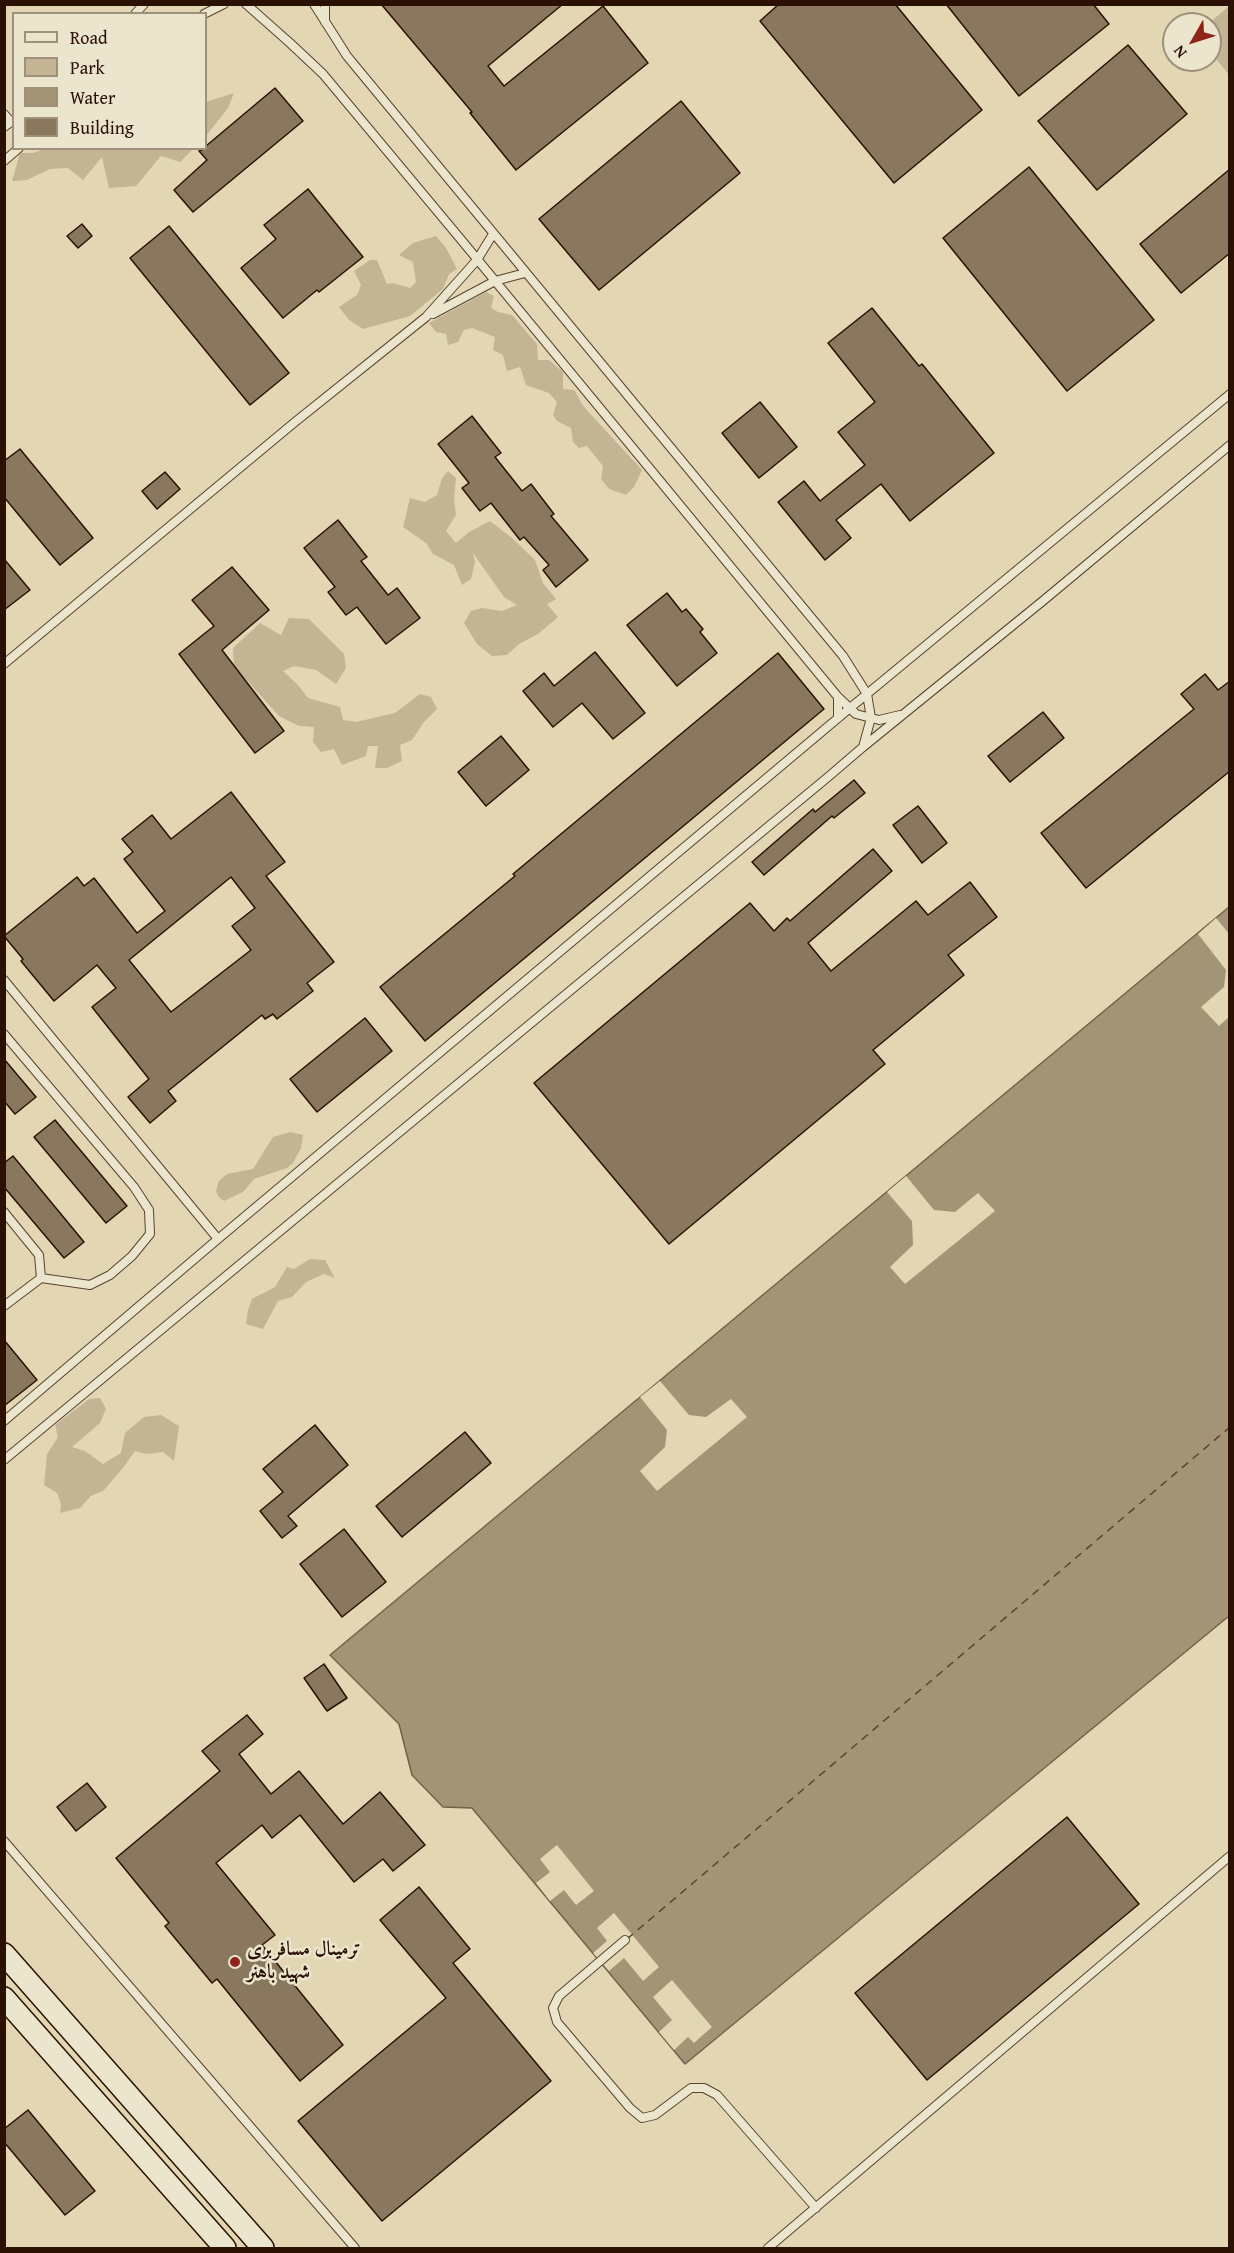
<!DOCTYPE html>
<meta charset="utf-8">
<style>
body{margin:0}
#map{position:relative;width:1234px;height:2253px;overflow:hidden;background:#e2d7b2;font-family:"Gentium Book Plus",serif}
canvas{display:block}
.frame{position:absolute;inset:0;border:6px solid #2b1103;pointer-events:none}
.legend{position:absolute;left:12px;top:12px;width:195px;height:138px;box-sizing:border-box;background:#ece5cd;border:2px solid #9f907c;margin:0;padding:8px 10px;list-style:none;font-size:18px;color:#2b1103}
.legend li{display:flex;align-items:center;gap:12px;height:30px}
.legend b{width:30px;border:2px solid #9f907c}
.north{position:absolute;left:1162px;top:12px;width:60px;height:60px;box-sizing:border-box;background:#ece5cd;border:2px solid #9f907c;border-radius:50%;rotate:231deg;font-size:16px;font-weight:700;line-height:24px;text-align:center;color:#2b1103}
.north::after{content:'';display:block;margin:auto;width:21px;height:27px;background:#8f2418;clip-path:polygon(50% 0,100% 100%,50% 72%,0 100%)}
</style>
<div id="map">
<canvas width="1234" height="2253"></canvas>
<div class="frame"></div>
<ul class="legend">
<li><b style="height:8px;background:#ece5cd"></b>Road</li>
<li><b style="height:16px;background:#c3b594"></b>Park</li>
<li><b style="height:16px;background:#a49476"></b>Water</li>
<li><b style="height:16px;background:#8a785e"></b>Building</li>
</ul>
<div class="north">N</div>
</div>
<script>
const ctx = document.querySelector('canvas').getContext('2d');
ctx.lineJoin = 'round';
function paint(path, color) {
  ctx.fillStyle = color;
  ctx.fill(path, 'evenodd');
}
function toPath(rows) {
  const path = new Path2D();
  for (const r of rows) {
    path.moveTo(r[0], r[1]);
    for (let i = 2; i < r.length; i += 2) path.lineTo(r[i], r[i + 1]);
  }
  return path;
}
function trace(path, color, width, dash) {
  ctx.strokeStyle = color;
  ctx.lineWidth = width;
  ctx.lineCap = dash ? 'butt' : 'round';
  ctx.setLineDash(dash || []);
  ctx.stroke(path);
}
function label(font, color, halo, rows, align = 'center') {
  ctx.font = font + ' "Gentium Book Plus",Amiri,serif';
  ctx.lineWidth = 5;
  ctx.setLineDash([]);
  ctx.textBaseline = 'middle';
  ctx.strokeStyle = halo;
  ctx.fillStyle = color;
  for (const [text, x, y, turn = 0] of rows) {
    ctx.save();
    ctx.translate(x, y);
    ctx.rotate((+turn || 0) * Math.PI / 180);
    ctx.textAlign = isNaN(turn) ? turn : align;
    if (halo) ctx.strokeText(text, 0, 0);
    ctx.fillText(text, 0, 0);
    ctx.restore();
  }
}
paint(toPath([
 [1229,6,1229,75,1210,51,1210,24,1208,24],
 [234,93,228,108,206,136,206,102],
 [45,149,45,148,193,149,180,162,161,156,136,186,109,188,102,157,83,180,68,168,50,169,27,180,12,181,20,153,33,153],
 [436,236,446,248,457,269,449,274,443,289,410,316,363,329,349,320,339,307,357,295,361,285,354,271,370,260,377,260,387,284,393,283,410,288,416,282,413,262,399,255,413,243],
 [486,292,494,296,491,308,498,312,512,315,537,344,538,360,549,360,563,372,563,389,574,390,584,407,642,470,634,487,626,495,609,489,601,479,603,466,587,446,579,448,573,442,571,428,557,421,553,415,557,402,549,393,526,385,520,367,507,371,503,355,493,350,495,337,472,328,464,330,458,342,448,345,446,334,436,332,429,323],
 [448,471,456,478,454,499,456,515,446,531,456,543,469,532,490,521,512,538,535,560,543,583,556,599,547,604,558,617,538,634,519,644,507,655,492,656,477,644,464,623,471,611,482,608,502,611,517,605,504,597,473,553,475,562,471,579,462,585,454,565,433,554,426,543,403,527,410,498,425,502,437,495,442,478],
 [289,618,309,619,344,654,346,668,336,684,316,670,294,666,283,671,298,685,308,698,340,707,343,720,356,722,395,713,420,694,431,697,437,709,424,722,412,740,400,745,402,761,387,768,375,768,378,746,368,746,366,756,342,765,334,749,321,752,313,742,314,727,299,726,279,716,234,666,233,648,260,623,281,635],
 [290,1132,303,1135,301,1148,293,1163,287,1168,254,1179,243,1192,224,1201,218,1196,216,1191,219,1181,227,1174,253,1169,273,1137],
 [310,1259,325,1260,335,1278,324,1274,306,1282,292,1297,278,1301,263,1329,246,1324,248,1310,252,1299,275,1287,287,1267,294,1269],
 [100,1398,106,1409,100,1423,72,1447,85,1451,103,1464,121,1453,125,1433,144,1417,161,1415,179,1426,174,1461,163,1452,146,1454,135,1451,123,1468,103,1491,91,1496,80,1508,60,1513,61,1504,57,1493,44,1485,47,1454,58,1437,55,1425,89,1399]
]), '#c3b594');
const water = toPath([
 [1229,907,1229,1616,685,2064,472,1808,443,1807,412,1775,399,1724,330,1655,1229,907]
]);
paint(water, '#a49476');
trace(water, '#746048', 1.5);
paint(toPath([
 [1216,918,1230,935,1229,1017,1219,1026,1201,1007,1224,987,1226,970,1198,934],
 [906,1176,934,1210,955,1212,978,1193,995,1211,905,1284,890,1267,913,1245,912,1221,887,1192],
 [660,1381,689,1415,706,1417,731,1399,747,1417,657,1491,640,1471,665,1447,667,1430,640,1397],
 [557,1845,594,1891,576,1905,564,1890,550,1901,536,1883,550,1872,540,1859],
 [614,1913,659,1967,643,1981,624,1958,609,1971,593,1953,607,1941,597,1928],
 [672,1980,712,2027,694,2043,688,2037,674,2050,659,2032,672,2020,653,1997]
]), '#e2d7b2');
trace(toPath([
 [627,1939,1230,1427]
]), '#5b4531', 1.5, [8, 6]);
const building = toPath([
 [381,4,563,4,488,66,504,86,603,6,648,63,516,170,470,113,472,112,381,4],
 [779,4,895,4,982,110,894,183,760,21,779,4],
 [946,4,1093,4,1109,24,1019,96,946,4],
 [1128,45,1187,114,1097,190,1038,121,1128,45],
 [275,88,303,121,193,212,174,190,207,160,199,151,206,148,206,146,275,88],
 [681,101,740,173,599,290,539,219,681,101],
 [1029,167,1154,320,1067,391,943,238,1029,167],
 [1230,169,1230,253,1181,293,1140,244,1230,169],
 [308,189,363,257,319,292,317,290,283,318,241,268,276,239,264,225,308,189],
 [82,224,92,236,78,248,67,236,82,224],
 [169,226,289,373,250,405,130,258,169,226],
 [872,308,919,366,922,364,994,453,910,521,881,484,836,520,851,538,825,560,778,502,804,481,820,501,865,465,838,432,875,402,828,343,872,308],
 [760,402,797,447,759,478,722,433,760,402],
 [472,416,501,453,495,457,522,491,531,484,554,514,551,516,588,560,556,587,543,570,549,565,524,537,520,540,491,503,480,511,462,488,469,483,438,444,472,416],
 [20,449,93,538,60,565,4,497,4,461,20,449],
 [165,472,180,489,157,509,142,491,165,472],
 [338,520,367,557,361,561,388,595,397,588,420,618,386,644,357,607,346,615,328,592,335,587,304,548,338,520],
 [4,559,30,590,4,610,4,559],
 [232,567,269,610,222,650,284,731,255,753,179,654,214,626,192,600,232,567],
 [667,593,682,612,686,609,703,629,700,632,717,653,677,686,627,625,667,593],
 [595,652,645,713,613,739,582,703,553,727,523,691,544,673,554,686,595,652],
 [778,653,824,709,425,1041,380,987,515,876,513,874,778,653],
 [1205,674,1218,690,1230,681,1230,771,1086,888,1041,833,1194,709,1181,694,1205,674],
 [1043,712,1064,738,1010,782,988,756,1043,712],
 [501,736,529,770,486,806,458,772,501,736],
 [854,780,865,793,834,818,832,816,764,875,752,862,813,809,815,812,854,780],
 [231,792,285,862,266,876,334,962,307,983,313,991,277,1019,273,1014,265,1019,262,1015,168,1091,176,1101,150,1123,128,1097,149,1079,92,1007,116,988,97,965,54,1001,21,961,23,959,4,936,77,877,84,886,94,878,137,933,165,911,124,859,133,852,122,839,152,815,171,839,231,792],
 [231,877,255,908,232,926,251,950,171,1012,129,960,231,877],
 [918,806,947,843,922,863,893,825,918,806],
 [873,849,892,871,808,943,831,971,916,901,928,915,970,882,997,917,948,955,964,975,873,1050,885,1064,669,1244,534,1083,750,903,774,931,787,918,790,921,873,849],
 [365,1018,392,1051,317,1112,290,1079,365,1018],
 [4,1059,36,1097,15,1114,4,1101,4,1059],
 [55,1120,127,1206,106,1223,34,1137,55,1120],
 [13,1156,84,1242,64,1258,4,1187,4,1163,13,1156],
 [4,1340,37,1380,4,1406,4,1340],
 [315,1425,348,1465,288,1516,297,1526,282,1538,260,1511,283,1492,263,1469,315,1425],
 [465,1432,491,1463,402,1537,376,1506,465,1432],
 [344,1529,386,1582,342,1617,300,1564,344,1529],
 [324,1664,347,1698,327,1711,304,1678,324,1664],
 [247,1715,263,1734,239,1754,271,1794,299,1771,343,1824,380,1792,425,1845,393,1871,383,1859,354,1882,300,1815,272,1838,262,1825,216,1863,275,1935,262,1945,343,2045,300,2081,217,1979,212,1983,165,1926,169,1923,116,1858,220,1771,202,1751,247,1715],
 [87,1783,106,1807,76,1831,57,1807,87,1783],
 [1067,1817,1139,1904,927,2080,855,1993,1067,1817],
 [419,1887,470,1949,453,1963,551,2081,382,2221,298,2121,446,1998,380,1920,419,1887],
 [28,2110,95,2191,65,2215,4,2142,4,2129,28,2110]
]);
paint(building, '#8a785e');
trace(building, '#2b1103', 1.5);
const lane = toPath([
 [246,4,290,43,323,74,463,242,838,697,838,718],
 [325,4,325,22],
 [135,14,144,4],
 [204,14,224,4],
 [4,114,11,122],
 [4,127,14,120],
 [4,161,19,148],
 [433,314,495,281,525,273],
 [4,664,295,422,426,317,477,260,493,234],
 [838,697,856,714,879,720,900,715],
 [863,747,1044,600,1230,445],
 [4,980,218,1239,850,708,1230,394],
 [4,1034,134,1187,149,1210,150,1234,132,1256,110,1275,90,1285,41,1278,4,1306],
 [4,1212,39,1255,41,1278],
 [4,1421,218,1239],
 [4,1460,828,777,863,747,871,718,867,694,843,656,347,56,314,4],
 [4,1841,355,2248],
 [625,1940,559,1996,553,2008,557,2022,630,2108,642,2118,655,2115,691,2088,704,2088,717,2095,816,2208],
 [768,2248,1230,1856]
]);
const secondary = toPath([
 [4,1954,263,2248],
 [4,1998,225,2248]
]);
trace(lane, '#59422f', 10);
trace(secondary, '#2b1103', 24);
trace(lane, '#ece5cd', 8);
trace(secondary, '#ece5cd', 21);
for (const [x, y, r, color] of [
 [235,1962,6,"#8f2418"]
]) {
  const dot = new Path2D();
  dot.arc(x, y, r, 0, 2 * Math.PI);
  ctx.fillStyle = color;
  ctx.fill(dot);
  trace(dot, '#ece5cd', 2);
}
label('bold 20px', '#2b1103', '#ece5cd', [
 ["ترمینال مسافربری",247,1950],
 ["شهید باهنر",247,1973]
], 'left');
</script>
